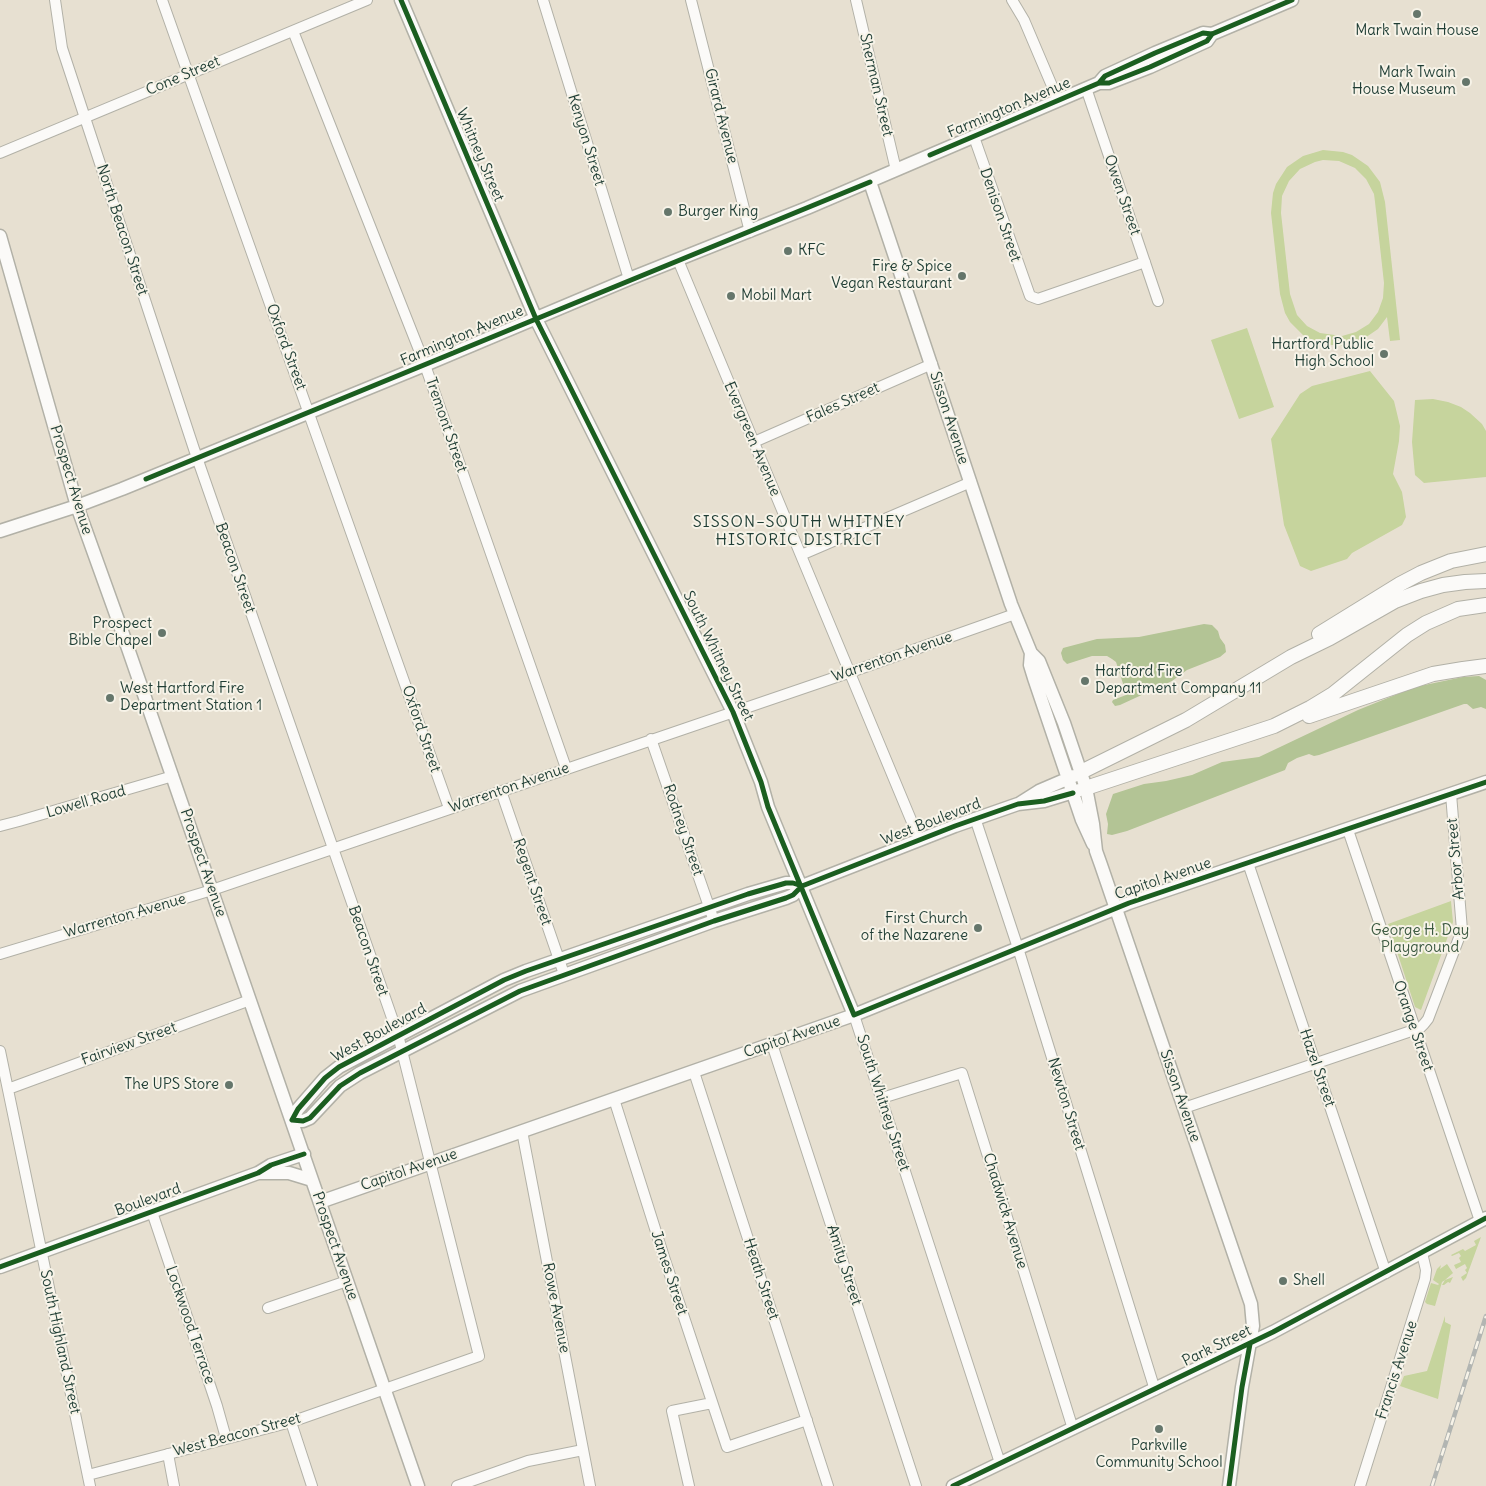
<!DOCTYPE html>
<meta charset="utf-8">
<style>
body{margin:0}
canvas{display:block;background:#e7e0d1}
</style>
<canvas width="1486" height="1486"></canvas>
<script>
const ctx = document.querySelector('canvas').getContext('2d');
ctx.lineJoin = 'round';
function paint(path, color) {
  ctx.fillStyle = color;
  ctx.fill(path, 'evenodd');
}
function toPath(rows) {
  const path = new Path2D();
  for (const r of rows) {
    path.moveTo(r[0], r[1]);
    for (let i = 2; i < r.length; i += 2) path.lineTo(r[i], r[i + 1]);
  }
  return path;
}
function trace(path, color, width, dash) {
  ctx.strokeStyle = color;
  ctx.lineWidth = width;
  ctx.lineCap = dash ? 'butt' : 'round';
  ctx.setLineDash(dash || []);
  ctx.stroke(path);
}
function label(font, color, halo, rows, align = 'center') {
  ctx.font = font + ' Delius,sans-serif';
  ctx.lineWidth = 4;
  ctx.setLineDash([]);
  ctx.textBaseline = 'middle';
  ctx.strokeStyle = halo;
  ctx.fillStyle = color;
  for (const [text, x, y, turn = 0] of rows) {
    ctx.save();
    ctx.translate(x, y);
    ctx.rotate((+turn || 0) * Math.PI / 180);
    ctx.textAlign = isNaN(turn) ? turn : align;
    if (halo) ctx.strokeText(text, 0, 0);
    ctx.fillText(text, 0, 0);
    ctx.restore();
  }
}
paint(toPath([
 [1323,150,1343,152,1352,155,1368,166,1380,182,1385,202,1400,340,1390,341,1387,317,1378,329,1362,340,1342,346,1322,344,1304,336,1290,322,1285,313,1280,294,1271,213,1273,193,1276,184,1287,167,1303,156],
 [1323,160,1339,161,1355,168,1366,179,1374,194,1375,202,1384,283,1383,298,1378,312,1369,324,1356,332,1342,336,1320,333,1307,326,1297,315,1290,294,1281,213,1282,196,1289,181,1300,169,1315,162],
 [1247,328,1274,407,1239,419,1211,340],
 [1370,371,1394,401,1400,426,1399,441,1393,474,1402,492,1406,517,1402,525,1352,553,1347,559,1311,571,1300,566,1284,525,1271,439,1300,394,1312,386],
 [1433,399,1448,402,1461,407,1470,413,1482,424,1486,431,1486,477,1424,483,1415,475,1412,442,1415,400],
 [1451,901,1453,922,1451,928,1421,1010,1415,1007,1388,924],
 [1481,1237,1466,1278,1463,1281,1461,1277,1467,1273,1465,1270,1467,1268,1465,1264,1456,1269,1454,1265,1461,1262,1459,1258,1461,1256,1459,1253,1452,1256,1451,1255,1463,1249,1465,1251,1476,1245,1474,1241],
 [1447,1264,1453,1273,1445,1280,1453,1277,1450,1283,1448,1282,1444,1285,1442,1285,1445,1280,1442,1282,1435,1306,1427,1304,1425,1302,1431,1283,1438,1285,1439,1284,1433,1280,1437,1269,1441,1265,1440,1269],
 [1445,1316,1445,1322,1451,1325,1438,1399,1400,1386,1404,1376,1427,1371]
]), '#c6d49d');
paint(toPath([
 [1204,624,1212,625,1218,631,1220,638,1225,645,1226,652,1220,657,1187,670,1172,681,1120,705,1115,706,1112,702,1113,700,1126,695,1126,693,1116,662,1112,659,1107,656,1092,656,1067,664,1063,660,1061,653,1063,648,1097,639,1139,637],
 [1479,676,1486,680,1486,709,1481,707,1473,709,1467,704,1464,704,1319,755,1314,756,1309,754,1297,758,1288,763,1285,770,1127,831,1112,835,1107,834,1108,824,1106,814,1113,794,1144,784,1166,781,1192,775,1222,762,1259,757,1358,710,1415,687,1463,677]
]), '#b3c495');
const minor = toPath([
 [55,0,62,48,194,449,398,1035,479,1356,291,1422,88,1475],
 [162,0,449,808],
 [543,0,629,279],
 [691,0,750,232],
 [856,0,896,170],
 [1012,0,1024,20,1058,100],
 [293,31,425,365,566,768],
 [1086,88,1158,301],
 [974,137,1030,296,1038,299,1145,262],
 [0,153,367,0],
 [678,260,919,839],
 [754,442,932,364],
 [801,555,971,482],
 [651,739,714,921],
 [501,791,564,974],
 [975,818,1018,948,1155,1390],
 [0,826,19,821,173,776],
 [1348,830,1480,1221],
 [1248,863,1386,1273],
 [0,954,212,890,851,672,1015,614],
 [854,1015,1000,1463],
 [772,1044,916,1486],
 [0,1051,90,1486],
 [694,1072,828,1486],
 [8,1089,250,1000],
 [882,1098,962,1073,1073,1429],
 [614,1099,664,1257,727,1447,807,1420],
 [1184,1108,1420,1028,1424,1024,1428,1019,1462,930,1451,794],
 [522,1131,590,1486],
 [152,1212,217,1406,226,1438],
 [268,1308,347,1281],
 [291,1422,312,1486],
 [168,1454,174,1486],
 [457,1486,528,1461,583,1450],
 [689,1486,672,1411,712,1403],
 [1360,1486,1425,1279,1426,1270,1422,1253]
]);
const major = toPath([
 [401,0,536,319,733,712,761,782,768,807,854,1015],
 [1099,83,1105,76,1155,53,1203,33,1212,34,1292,0],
 [870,182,1011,604,1031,653,1030,665,1034,678,1082,820,1093,844],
 [0,236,77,506,123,634,418,1486],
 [0,531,77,506,122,489,425,365,629,279,807,208,1099,83,1109,83,1150,67,1207,41,1212,34],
 [1031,653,1039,661,1064,723,1086,788,1093,824,1096,851,1101,865,1251,1304,1253,1326,1242,1387,1229,1486],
 [1020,803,1039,791,1074,776],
 [802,886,793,883,786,883,748,894,526,971,504,980,339,1067,325,1078,298,1109,292,1120,303,1121,310,1118,340,1086,360,1073,520,991,714,921,786,898,793,895,802,886,955,826,1018,804,1044,801,1086,788],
 [260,1173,289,1173,312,1180],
 [320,1202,854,1015,1129,903,1486,782],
 [0,1267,258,1173,271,1165,304,1154],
 [953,1486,1273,1332,1486,1218]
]);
const highway = toPath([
 [1319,634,1400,584,1421,573,1451,561,1486,554],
 [1309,716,1433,674,1463,669,1486,666],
 [1081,772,1186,720,1291,657,1330,638,1395,601,1421,591,1443,585,1465,582,1486,581],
 [1086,788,1274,726,1310,708,1333,694,1407,635,1426,623,1458,609,1486,605]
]);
trace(minor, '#b2b1a7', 12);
trace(major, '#b2b1a7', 15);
trace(highway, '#b2b1a7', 16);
trace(minor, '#fbfaf8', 10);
trace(major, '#fbfaf8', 12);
trace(highway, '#fbfaf8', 14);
const rail = toPath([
 [1432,1486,1486,1316]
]);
trace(rail, '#b2b5b2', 4.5);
trace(rail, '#f7f3e8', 2.5, [8]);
trace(toPath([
 [401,0,536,319,733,712,761,782,768,807,854,1015,1129,903,1486,782],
 [1099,83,1105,76,1155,53,1203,33,1212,34,1292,0],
 [930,155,1099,83,1109,83,1150,67,1207,41,1212,34],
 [146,479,870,182],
 [802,886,793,883,786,883,748,894,526,971,504,980,339,1067,325,1078,298,1109,292,1120,303,1121,310,1118,340,1086,360,1073,520,991,714,921,786,898,793,895,802,886,955,826,1018,804,1044,801,1073,793],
 [0,1267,258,1173,271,1165,304,1154],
 [953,1486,1273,1332,1486,1218],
 [1229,1486,1242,1387,1250,1344]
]), '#1b5e20', 5);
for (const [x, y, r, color] of [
 [1417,14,5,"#65766b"],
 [1466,82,5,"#65766b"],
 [668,212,5,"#65766b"],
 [788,251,5,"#65766b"],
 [962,276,5,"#65766b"],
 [731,296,5,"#65766b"],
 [1384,354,5,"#65766b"],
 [162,633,5,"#65766b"],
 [1085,681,5,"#65766b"],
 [110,698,5,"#65766b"],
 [978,928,5,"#65766b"],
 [229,1085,5,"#65766b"],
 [1283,1281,5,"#65766b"],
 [1159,1429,5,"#65766b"]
]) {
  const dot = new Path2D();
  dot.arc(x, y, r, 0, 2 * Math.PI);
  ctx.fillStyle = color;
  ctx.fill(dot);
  trace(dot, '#f7f3e8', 2);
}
label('15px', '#1f3d34', '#f7f3e8', [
 ["Mark Twain House",1417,31,"center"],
 ["Mark Twain",1456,73],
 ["House Museum",1456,90],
 ["Burger King",678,212,"left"],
 ["KFC",798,251,"left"],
 ["Fire & Spice",952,267],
 ["Vegan Restaurant",952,284],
 ["Mobil Mart",741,296,"left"],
 ["Hartford Public",1374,345],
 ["High School",1374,362],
 ["Prospect",152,624],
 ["Bible Chapel",152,641],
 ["Hartford Fire",1095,672,"left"],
 ["Department Company 11",1095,689,"left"],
 ["West Hartford Fire",120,689,"left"],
 ["Department Station 1",120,706,"left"],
 ["First Church",968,919],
 ["of the Nazarene",968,936],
 ["The UPS Store",219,1085],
 ["Shell",1293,1281,"left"],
 ["Parkville",1159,1446,"center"],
 ["Community School",1159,1463,"center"]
], 'right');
label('15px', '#1f3d34', '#f7f3e8', [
 ["Cone Street",183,76,-23],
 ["Sherman Street",876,85,77],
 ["Farmington Avenue",1009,108,-23],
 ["Girard Avenue",721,116,76],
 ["Kenyon Street",586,140,73],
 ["Whitney Street",480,155,67],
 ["Owen Street",1122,195,71],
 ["Denison Street",1000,215,71],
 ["North Beacon Street",122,230,72],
 ["Farmington Avenue",462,336,-23],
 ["Oxford Street",286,347,70],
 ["Fales Street",843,403,-24],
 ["Sisson Avenue",949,418,72],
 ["Tremont Street",446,425,71],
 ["Evergreen Avenue",752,439,67],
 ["Prospect Avenue",71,480,73],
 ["Beacon Street",235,568,71],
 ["South Whitney Street",718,656,64],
 ["Warrenton Avenue",892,657,-19],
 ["Oxford Street",421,729,71],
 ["Warrenton Avenue",509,788,-19],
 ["Lowell Road",86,802,-16],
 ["West Boulevard",931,822,-21],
 ["Rodney Street",683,830,71],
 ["Arbor Street",1456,859,-95],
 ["Prospect Avenue",203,863,71],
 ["Capitol Avenue",1163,879,-19],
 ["Regent Street",532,882,71],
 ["Warrenton Avenue",125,916,-16],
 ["Beacon Street",368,951,71],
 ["Orange Street",1413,1026,71],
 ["West Boulevard",379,1033,-29],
 ["Capitol Avenue",792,1037,-19],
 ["Fairview Street",129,1044,-20],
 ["Hazel Street",1317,1068,71],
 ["Sisson Avenue",1180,1096,71],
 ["South Whitney Street",883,1103,72],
 ["Newton Street",1066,1104,73],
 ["Capitol Avenue",409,1170,-19],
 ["Boulevard",148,1200,-20],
 ["Chadwick Avenue",1005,1211,73],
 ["Prospect Avenue",335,1246,71],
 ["Amity Street",844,1265,72],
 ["James Street",669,1273,72],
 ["Heath Street",761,1279,72],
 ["Rowe Avenue",556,1308,79],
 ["Lockwood Terrace",190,1325,71],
 ["South Highland Street",60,1342,78],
 ["Park Street",1217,1346,-26],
 ["Francis Avenue",1397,1370,-72],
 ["West Beacon Street",237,1435,-15]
]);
label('15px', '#3b5940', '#f7f3e8', [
 ["George H. Day",1420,931],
 ["Playground",1420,948]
]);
ctx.letterSpacing = '1px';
label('16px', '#1f3d34', '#f7f3e8', [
 ["SISSON–SOUTH WHITNEY",799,522],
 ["HISTORIC DISTRICT",799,540]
]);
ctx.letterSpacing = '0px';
</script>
